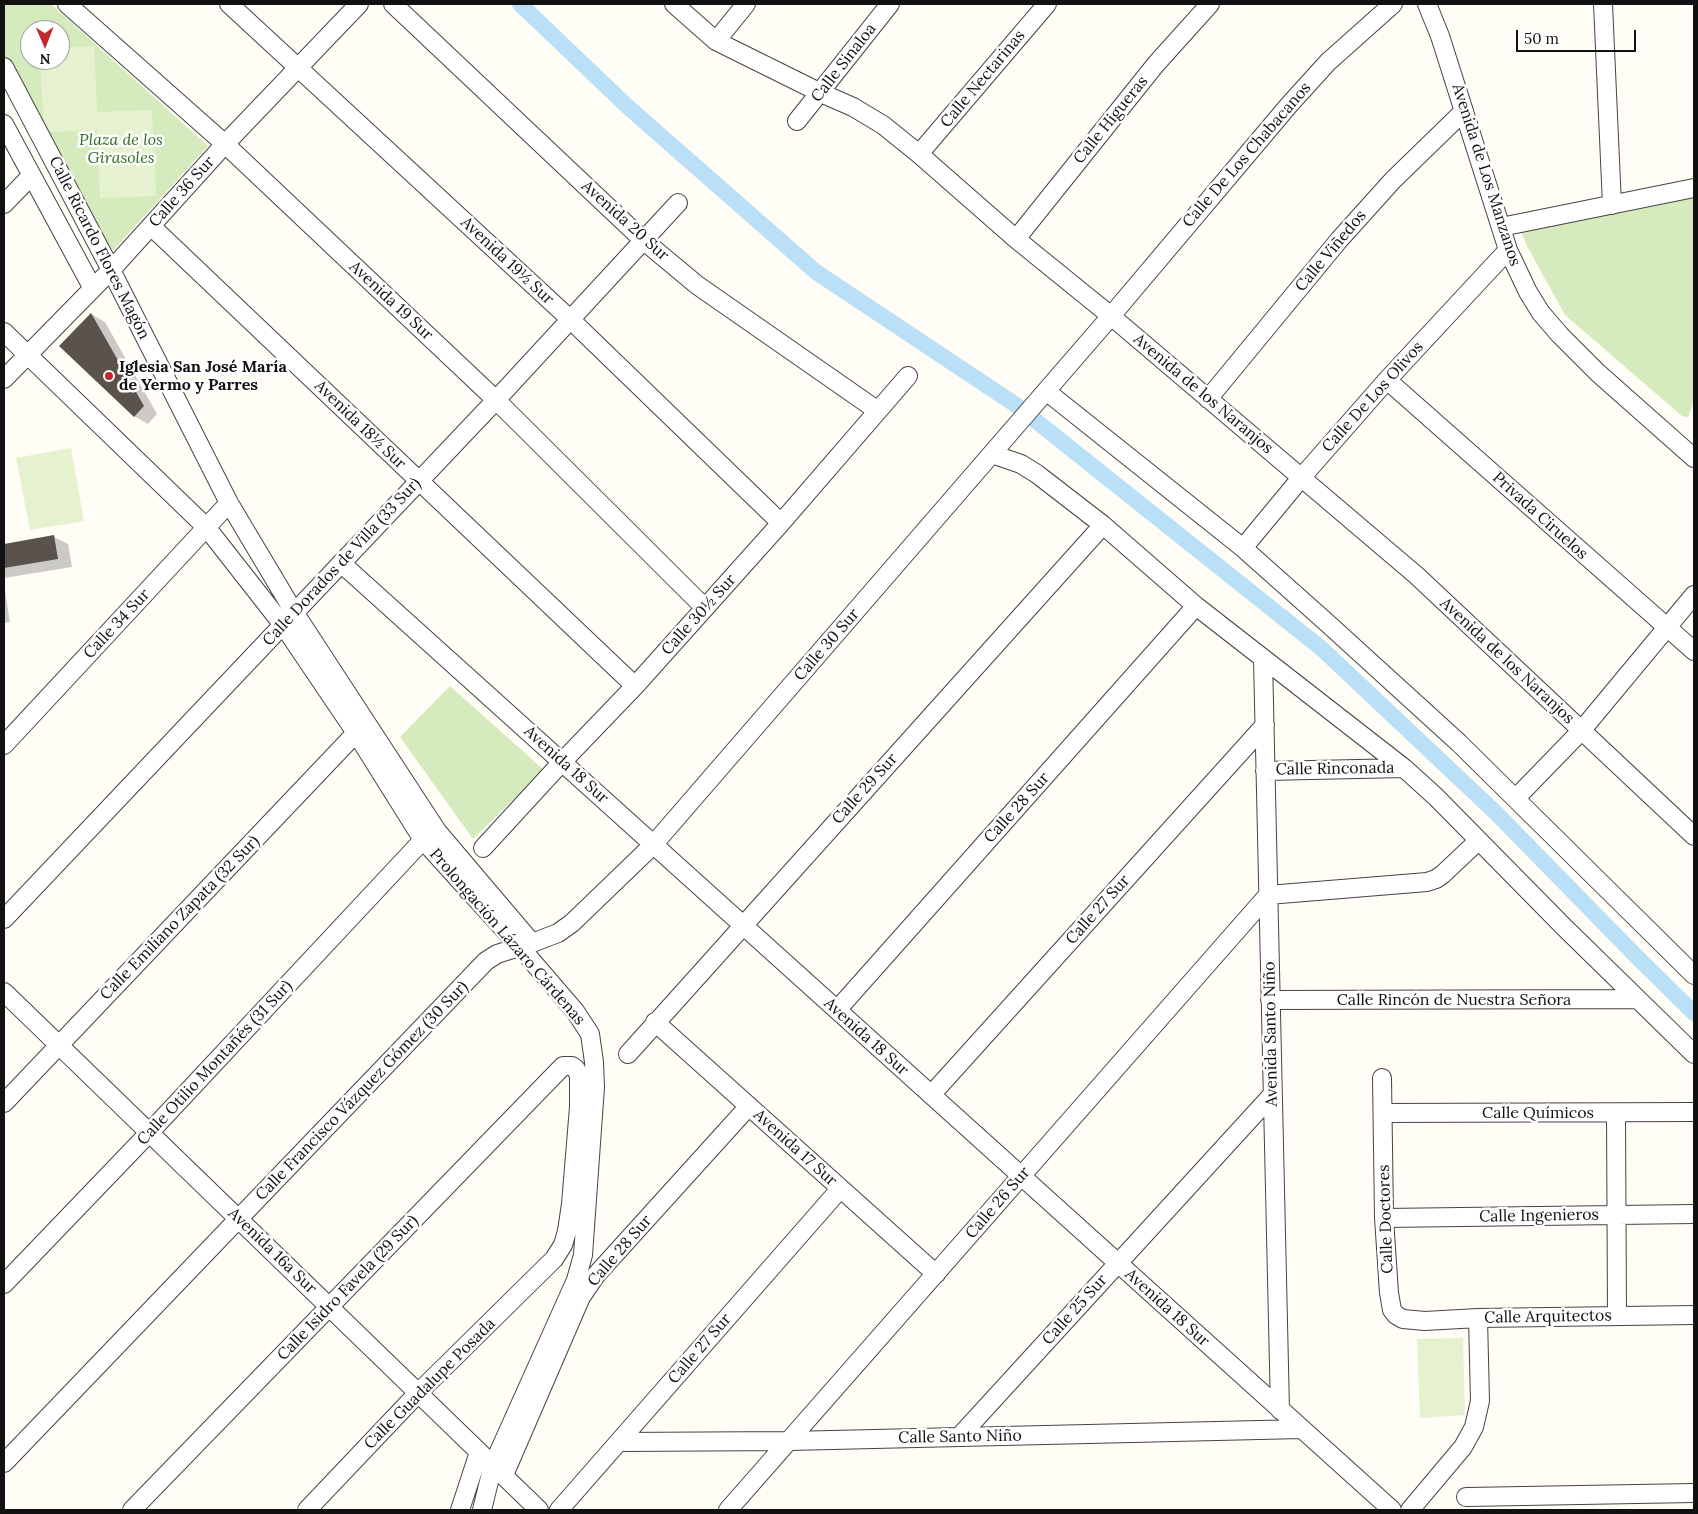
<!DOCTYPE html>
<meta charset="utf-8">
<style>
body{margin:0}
#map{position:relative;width:1698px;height:1514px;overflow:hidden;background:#fffdf5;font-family:Lora,serif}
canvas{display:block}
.frame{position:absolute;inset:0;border:5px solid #111;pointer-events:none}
.north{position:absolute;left:20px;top:20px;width:50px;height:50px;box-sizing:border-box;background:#fff;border:1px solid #a0a0a0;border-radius:50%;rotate:179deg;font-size:14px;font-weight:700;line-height:20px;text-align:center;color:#111}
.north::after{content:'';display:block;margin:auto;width:18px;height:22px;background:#c4262e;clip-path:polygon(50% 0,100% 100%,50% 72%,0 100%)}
.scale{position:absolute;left:1516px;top:30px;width:120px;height:22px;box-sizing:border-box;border:2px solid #111;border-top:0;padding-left:6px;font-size:15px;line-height:18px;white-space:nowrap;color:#111;-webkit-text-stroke:4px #fff;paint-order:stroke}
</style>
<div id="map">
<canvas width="1698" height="1514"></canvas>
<div class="frame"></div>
<div class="north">N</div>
<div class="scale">50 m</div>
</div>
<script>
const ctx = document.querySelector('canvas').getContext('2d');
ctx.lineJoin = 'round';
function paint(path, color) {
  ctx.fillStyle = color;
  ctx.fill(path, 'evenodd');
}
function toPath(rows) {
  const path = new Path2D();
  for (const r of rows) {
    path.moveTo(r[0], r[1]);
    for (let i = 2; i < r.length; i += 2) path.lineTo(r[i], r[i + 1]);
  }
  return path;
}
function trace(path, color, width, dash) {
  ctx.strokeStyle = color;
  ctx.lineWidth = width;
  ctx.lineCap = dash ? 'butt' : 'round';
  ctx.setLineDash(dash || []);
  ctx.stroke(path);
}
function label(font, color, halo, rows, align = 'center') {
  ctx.font = font + ' Lora,serif';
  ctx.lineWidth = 5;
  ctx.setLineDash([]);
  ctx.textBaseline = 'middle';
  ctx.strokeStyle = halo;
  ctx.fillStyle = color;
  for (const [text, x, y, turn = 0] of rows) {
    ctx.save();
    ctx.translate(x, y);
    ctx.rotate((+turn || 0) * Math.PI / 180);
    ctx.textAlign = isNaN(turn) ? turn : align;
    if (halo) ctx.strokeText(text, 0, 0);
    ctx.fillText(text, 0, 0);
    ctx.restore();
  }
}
paint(toPath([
 [4,4,51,4,208,146,108,256,4,58],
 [30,30,60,30,60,60,30,60],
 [1694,196,1694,401,1688,417,1682,416,1565,315,1528,248,1521,232],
 [450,686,544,770,473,839,400,737]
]), '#d5ebbd');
paint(toPath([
 [94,46,97,112,152,110,156,196,100,198,97,130,44,132,40,60,60,60,60,48],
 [71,448,84,521,30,530,16,458],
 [1463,1338,1465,1415,1420,1418,1417,1339]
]), '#e6f2cf');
paint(toPath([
 [91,314,105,322,157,414,148,424,134,416],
 [54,537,68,544,72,567,4,578,4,545],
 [4,584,10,622,4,623]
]), '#0003');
trace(toPath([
 [520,4,628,107,816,272,1016,405,1321,648,1496,813,1637,957,1694,1013]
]), '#b9e0f7', 16);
paint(toPath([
 [91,313,144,406,134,417,59,346],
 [54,535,58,559,4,568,4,544]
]), '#5a524d');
const street = toPath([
 [67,4,225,144,496,400,705,608],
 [229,4,571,320,781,523],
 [393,4,643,240,697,285,878,411],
 [674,4,716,41,821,93,853,107,883,125,919,154,1016,239,1111,316,1416,575,1694,836],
 [1427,4,1440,36,1508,250,1528,292,1541,313,1560,335,1598,373,1694,458],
 [1603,4,1612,205],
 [716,41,746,4],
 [4,67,111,270,229,503,294,612,437,831,532,943],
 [797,121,890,4],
 [4,124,92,287],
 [919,154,1047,4],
 [4,204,31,176],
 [151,226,635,686],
 [1501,227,1694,188],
 [1016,239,1156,64,1210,4],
 [4,332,207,528,283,625,356,733,423,840,520,947,575,1011,590,1034,594,1062,595,1087,583,1255,576,1280,493,1465,482,1510],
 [4,379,111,270,225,144,359,4],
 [1387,380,1694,651],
 [1046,391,1243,548,1325,621,1459,743,1694,975],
 [1208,399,1339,240,1393,180,1463,112],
 [992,454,1021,464,1037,474,1103,525,1196,606,1404,768,1436,797,1564,927,1694,1054],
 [1243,548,1301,478,1387,380,1508,250],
 [341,563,1392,1510],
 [1263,659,1280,1410],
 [4,745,229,503],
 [1265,771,1404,768],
 [1516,798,1581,731,1694,595],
 [483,848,562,762,635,686,781,523,908,376],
 [4,919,496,400,678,203],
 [4,992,539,1510],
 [1270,1000,1637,999],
 [837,1010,1196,606],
 [655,1022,936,1274],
 [628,1054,1103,525],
 [1382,1078,1384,1218,1389,1293,1392,1310,1396,1315,1403,1319,1425,1321,1478,1318,1694,1315],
 [931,1095,1265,725],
 [4,1103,356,733],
 [1383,1113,1694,1112],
 [1616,1113,1617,1315],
 [1384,1218,1694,1214],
 [4,1284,149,1133,423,840],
 [959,1437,1272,1095],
 [619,1442,789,1441,1302,1429],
 [4,1463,486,961,497,954,532,943,558,933,572,923,653,845,1111,316,1289,105,1328,62,1393,4],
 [504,1475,581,1297,596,1275,749,1106],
 [1466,1497,1694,1493],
 [132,1510,563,1066,572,1066,576,1069,579,1076,579,1107,571,1204,567,1231,563,1245,554,1259,418,1393,307,1510],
 [460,1510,479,1452],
 [559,1510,840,1189],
 [728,1510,1268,895,1427,882,1436,879,1443,874,1478,841],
 [1410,1510,1463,1447,1474,1427,1480,1401,1478,1318]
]);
trace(street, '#444', 20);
trace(street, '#fff', 18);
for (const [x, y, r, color] of [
 [109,376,5,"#c4262e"]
]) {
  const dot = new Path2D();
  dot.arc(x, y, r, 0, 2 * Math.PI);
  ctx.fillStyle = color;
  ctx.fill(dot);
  trace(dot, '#fff', 2);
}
label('16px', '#111', '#fff', [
 ["Calle Sinaloa",844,63,-52],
 ["Calle Nectarinas",983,79,-50],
 ["Calle Higueras",1111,120,-51],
 ["Calle De Los Chabacanos",1247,155,-49],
 ["Avenida de Los Manzanos",1486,175,72],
 ["Calle 36 Sur",182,192,-48],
 ["Avenida 20 Sur",625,221,42],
 ["Calle Ricardo Flores Magón",99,248,63],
 ["Calle Viñedos",1331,251,-50],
 ["Avenida 19½ Sur",507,261,43],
 ["Avenida 19 Sur",391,301,43],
 ["Avenida de los Naranjos",1203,394,40],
 ["Calle De Los Olivos",1373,397,-48],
 ["Avenida 18½ Sur",360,425,44],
 ["Privada Ciruelos",1540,516,42],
 ["Calle Dorados de Villa (33 Sur)",342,562,-47],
 ["Calle 30½ Sur",699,615,-48],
 ["Calle 34 Sur",117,624,-47],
 ["Calle 30 Sur",827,645,-49],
 ["Avenida de los Naranjos",1507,661,43],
 ["Avenida 18 Sur",566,765,42],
 ["Calle Rinconada",1335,769,-1],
 ["Calle 29 Sur",865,789,-48],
 ["Calle 28 Sur",1017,808,-48],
 ["Calle 27 Sur",1098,910,-48],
 ["Calle Emiliano Zapata (32 Sur)",180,918,-46],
 ["Prolongación Lázaro Cárdenas",507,937,49],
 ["Calle Rincón de Nuestra Señora",1454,1000],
 ["Avenida Santo Niño",1271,1034,-91],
 ["Avenida 18 Sur",866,1037,42],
 ["Calle Otilio Montañés (31 Sur)",215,1063,-47],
 ["Calle Francisco Vázquez Gómez (30 Sur)",362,1091,-46],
 ["Calle Químicos",1538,1113],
 ["Avenida 17 Sur",795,1148,42],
 ["Calle 26 Sur",998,1203,-49],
 ["Calle Ingenieros",1539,1216,-1],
 ["Calle Doctores",1386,1219,-92],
 ["Avenida 16a Sur",272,1251,44],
 ["Calle 28 Sur",620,1251,-49],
 ["Calle Isidro Favela (29 Sur)",348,1288,-46],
 ["Avenida 18 Sur",1167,1308,42],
 ["Calle 25 Sur",1075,1310,-48],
 ["Calle Arquitectos",1548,1317,-1],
 ["Calle 27 Sur",700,1349,-49],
 ["Calle Guadalupe Posada",430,1384,-45],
 ["Calle Santo Niño",960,1437,-1]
]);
label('italic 16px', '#2f6b1f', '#fff', [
 ["Plaza de los",121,140],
 ["Girasoles",121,158]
]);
label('bold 16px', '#111', '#fff', [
 ["Iglesia San José María",119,367],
 ["de Yermo y Parres",119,385]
], 'left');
</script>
